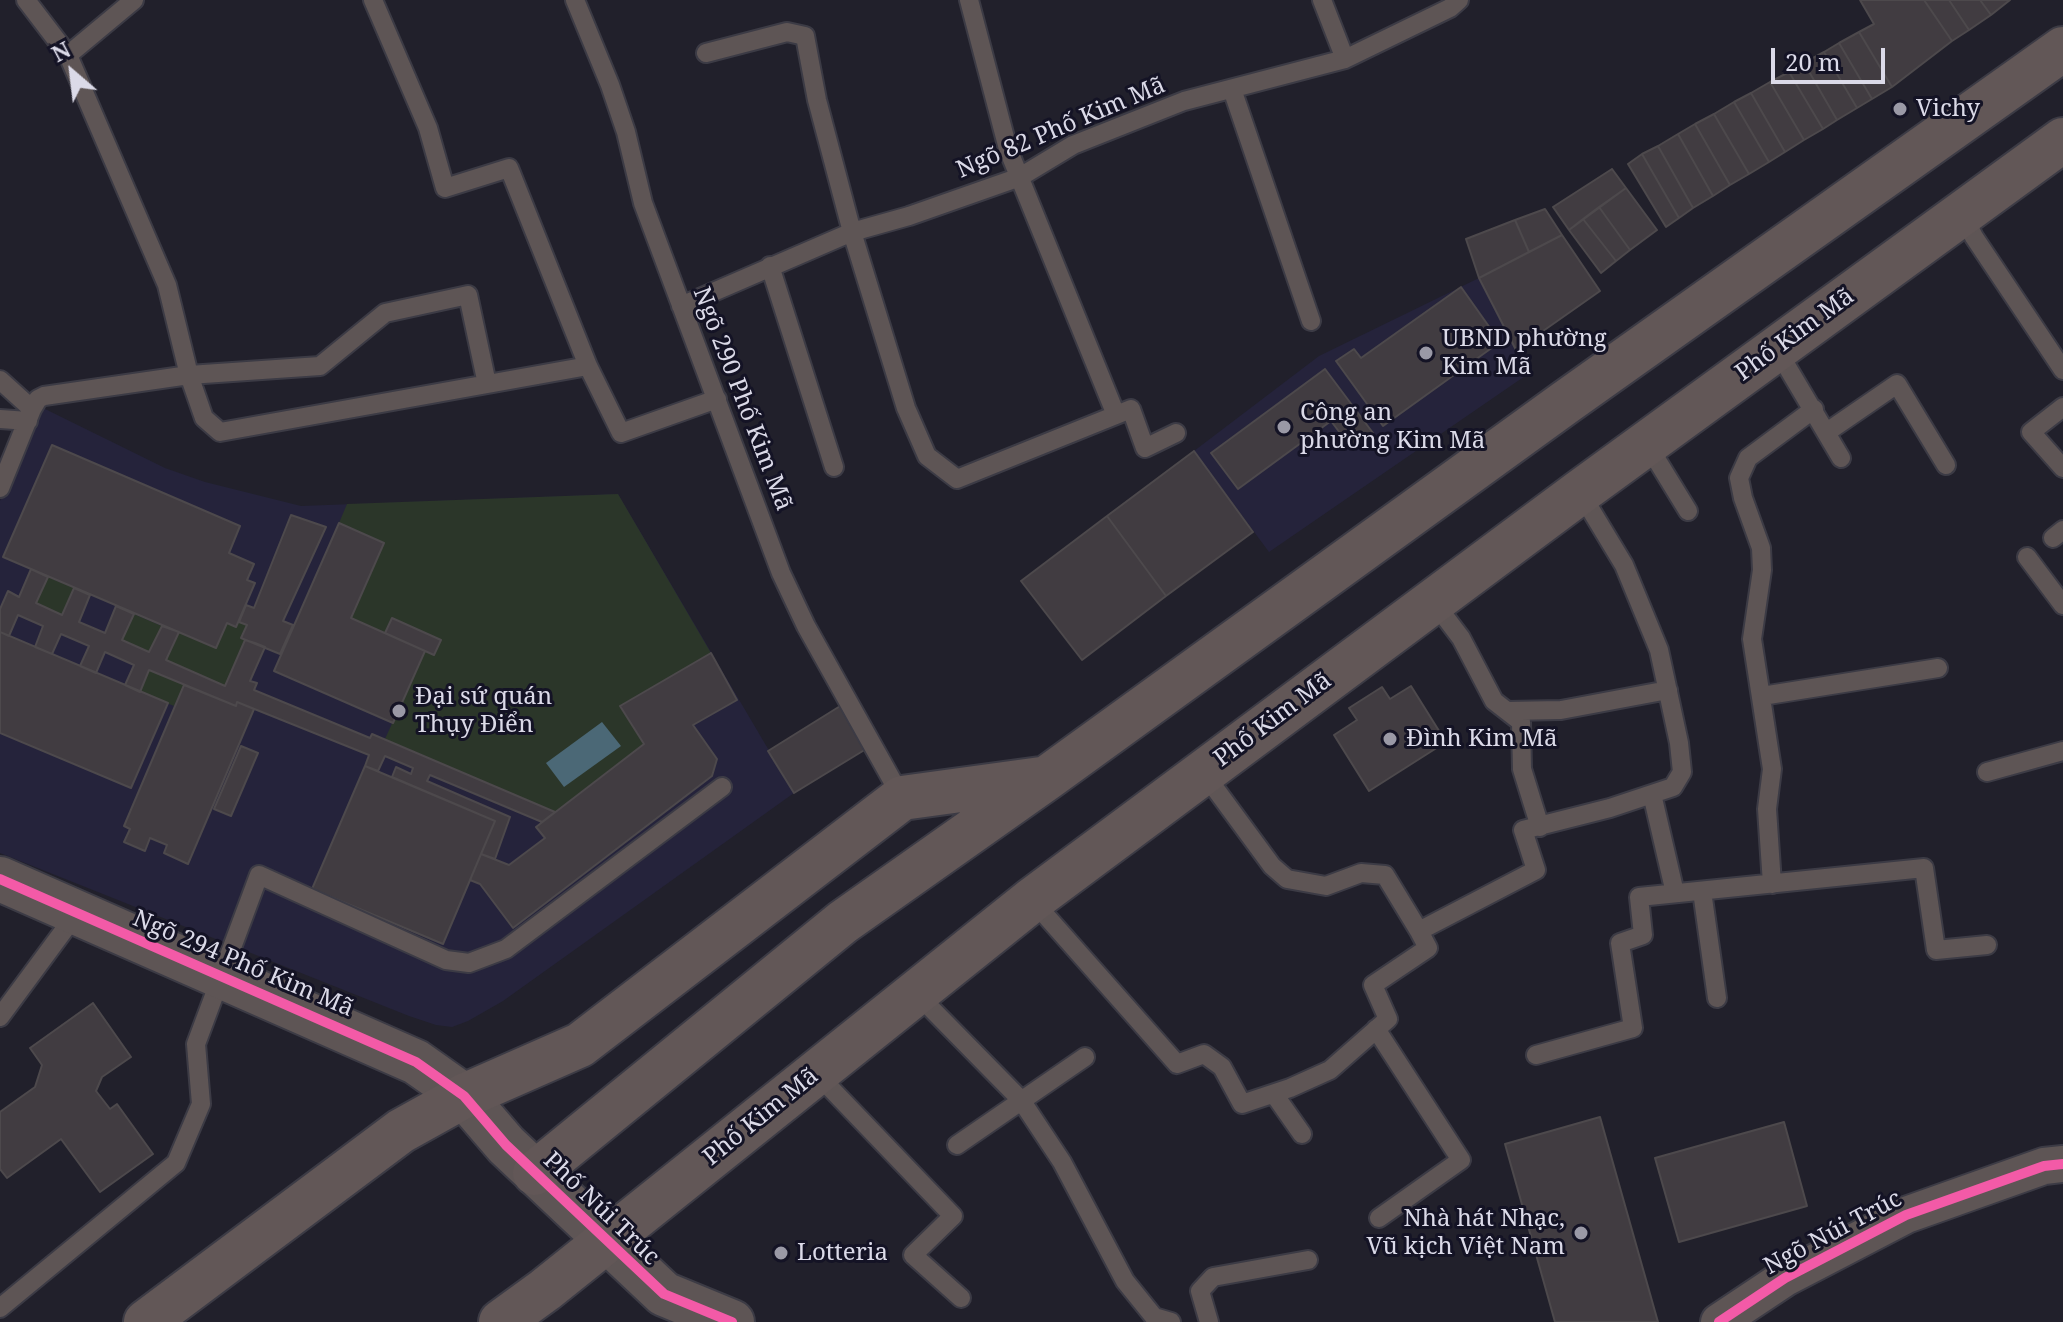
<!DOCTYPE html>
<meta charset="utf-8">
<style>
body{margin:0}
#map{position:relative;width:2063px;height:1322px;overflow:hidden;background:#21202b;font-family:"Noto Serif",serif}
canvas{display:block}
.north{position:absolute;left:32px;top:32px;width:80px;height:80px;-webkit-text-stroke:6px #141325;paint-order:stroke;rotate:332deg;font-size:22px;font-weight:700;line-height:32px;text-align:center;color:#dbdae8}
.north::after{content:'';display:block;margin:auto;width:28px;height:36px;background:#dbdae8;clip-path:polygon(50% 0,100% 100%,50% 72%,0 100%)}
.scale{position:absolute;left:1771px;top:48px;width:114px;height:36px;box-sizing:border-box;border:4px solid #dbdae8;border-top:0;padding-left:10px;font-size:24px;line-height:28px;white-space:nowrap;color:#dbdae8;-webkit-text-stroke:6px #141325;paint-order:stroke}
</style>
<div id="map">
<canvas width="2063" height="1322"></canvas>
<div class="north">N</div>
<div class="scale">20 m</div>
</div>
<script>
const ctx = document.querySelector('canvas').getContext('2d');
ctx.lineJoin = 'round';
function paint(path, color) {
  ctx.fillStyle = color;
  ctx.fill(path, 'evenodd');
}
function toPath(rows) {
  const path = new Path2D();
  for (const r of rows) {
    path.moveTo(r[0], r[1]);
    for (let i = 2; i < r.length; i += 2) path.lineTo(r[i], r[i + 1]);
  }
  return path;
}
function trace(path, color, width, dash) {
  ctx.strokeStyle = color;
  ctx.lineWidth = width;
  ctx.lineCap = dash ? 'butt' : 'round';
  ctx.setLineDash(dash || []);
  ctx.stroke(path);
}
function label(font, color, halo, rows, align = 'center') {
  ctx.font = font + ' "Noto Serif",serif';
  ctx.lineWidth = 6;
  ctx.setLineDash([]);
  ctx.textBaseline = 'middle';
  ctx.strokeStyle = halo;
  ctx.fillStyle = color;
  for (const [text, x, y, turn = 0] of rows) {
    ctx.save();
    ctx.translate(x, y);
    ctx.rotate((+turn || 0) * Math.PI / 180);
    ctx.textAlign = isNaN(turn) ? turn : align;
    if (halo) ctx.strokeText(text, 0, 0);
    ctx.fillText(text, 0, 0);
    ctx.restore();
  }
}
paint(toPath([
 [1479,278,1528,374,1269,552,1194,451,1319,356],
 [39,406,165,468,205,482,301,506,618,494,794,793,503,1001,468,1021,452,1027,436,1025,409,1016,0,853,0,501]
]), '#25233b');
paint(toPath([
 [618,494,711,653,620,706,644,744,555,812,385,739,425,651,392,619,385,633,351,618,384,543,339,523,347,504],
 [48,577,74,588,62,615,36,603],
 [134,614,162,626,149,652,122,640],
 [239,622,247,625,242,638,245,640,225,686,166,660,179,632,216,648,227,623,236,627],
 [149,670,184,685,174,706,140,692]
]), '#2b3629');
paint(toPath([
 [602,722,621,746,564,787,546,763]
]), '#4b6876');
const building = toPath([
 [1860,0,1924,0,1952,41,1892,87,1859,32,1874,24,1860,0],
 [1924,0,1949,0,1969,30,1952,41,1924,0],
 [1949,0,1980,0,1991,15,1969,30,1949,0],
 [1980,0,2010,0,1991,15,1980,0],
 [1859,32,1892,87,1872,99,1839,43,1859,32],
 [1839,43,1872,99,1857,108,1824,52,1839,43],
 [1824,52,1857,108,1837,120,1804,63,1824,52],
 [1804,63,1837,120,1823,129,1789,72,1804,63],
 [1789,72,1823,129,1804,140,1770,82,1789,72],
 [1770,82,1804,140,1785,152,1751,93,1770,82],
 [1751,93,1785,152,1769,162,1734,102,1751,93],
 [1734,102,1769,162,1749,174,1714,114,1734,102],
 [1714,114,1749,174,1730,185,1695,124,1714,114],
 [1695,124,1730,185,1713,196,1678,134,1695,124],
 [1678,134,1713,196,1693,208,1658,146,1678,134],
 [1658,146,1693,208,1679,218,1642,154,1658,146],
 [1642,154,1679,218,1666,227,1628,164,1642,154],
 [1612,169,1626,188,1569,230,1553,207,1612,169],
 [1626,188,1657,230,1630,250,1599,207,1626,188],
 [1599,207,1630,250,1616,261,1583,219,1599,207],
 [1545,209,1562,235,1529,252,1515,220,1545,209],
 [1583,219,1616,261,1601,273,1569,230,1583,219],
 [1515,220,1529,252,1479,278,1466,239,1515,220],
 [1562,235,1600,291,1516,350,1479,278,1562,235],
 [1461,287,1500,342,1383,426,1336,361,1354,349,1361,358,1461,287],
 [1325,369,1373,433,1352,449,1331,421,1238,489,1211,453,1325,369],
 [52,445,240,526,229,553,254,564,247,580,255,583,236,627,227,623,216,648,3,557,52,445],
 [1194,451,1253,532,1166,596,1107,516,1194,451],
 [291,515,326,527,283,621,293,625,280,654,241,638,247,625,239,622,246,605,254,608,291,515],
 [1107,516,1166,596,1082,660,1021,581,1107,516],
 [339,523,384,543,351,618,425,651,393,723,274,671,339,523],
 [31,569,48,577,36,603,62,615,74,588,90,595,79,622,105,633,116,606,134,614,122,640,149,652,162,626,179,632,166,660,225,686,245,640,255,643,265,647,250,681,257,683,254,690,370,738,372,734,555,812,542,822,430,775,427,781,510,817,495,859,481,854,495,821,392,777,396,767,411,774,413,768,385,756,378,771,365,766,369,755,237,702,236,706,149,670,140,692,125,685,134,665,105,652,96,673,80,666,89,646,61,634,52,654,35,647,43,626,18,615,9,636,0,632,0,609,8,591,19,597,31,569],
 [392,618,441,640,434,655,385,633,392,618],
 [0,632,168,703,131,788,0,733,0,632],
 [711,653,737,700,693,725,717,759,712,776,513,928,480,884,470,880,481,854,509,865,545,838,536,827,644,744,620,706,711,653],
 [184,685,236,706,237,702,254,709,188,864,164,853,167,845,150,838,145,851,124,842,130,829,124,826,184,685],
 [1411,686,1446,742,1369,791,1334,735,1357,720,1349,708,1382,687,1390,699,1411,686],
 [845,703,871,746,794,793,768,751,845,703],
 [241,746,258,753,231,816,214,809,241,746],
 [365,766,495,821,443,944,312,889,365,766],
 [93,1003,131,1057,102,1077,96,1091,110,1109,117,1104,153,1154,100,1192,61,1139,7,1178,0,1169,0,1112,35,1087,42,1065,30,1048,93,1003],
 [1600,1117,1658,1322,1555,1322,1505,1144,1600,1117],
 [1784,1122,1807,1206,1679,1242,1655,1158,1784,1122]
]);
paint(building, '#413c41');
trace(building, '#4d494c', 2);
const service = toPath([
 [26,0,68,55,167,285,189,375,204,418,220,432,588,366],
 [373,0,428,128,445,188,509,168,588,366,621,433,717,399],
 [575,0,610,85,626,132,643,203,781,573,806,626,902,798],
 [969,0,1008,149,1116,415],
 [1322,0,1345,59],
 [706,53,787,32,805,36,817,100,852,232,906,408,927,456,957,479,1131,409,1145,448,1176,433],
 [68,55,134,0],
 [1232,89,1311,321],
 [1962,214,1974,237,2063,370],
 [770,266,834,467],
 [681,306,852,232,909,216,1020,177,1073,145,1184,101,1345,59,1450,8,1459,0],
 [1776,348,1841,458],
 [0,380,32,409],
 [2063,407,2031,432,2063,468],
 [0,419,28,421],
 [1827,432,1897,384,1946,465],
 [1647,444,1688,511],
 [0,488,32,409,38,399,44,396,189,375,320,366,385,313,468,295,487,384],
 [2053,538,2063,530],
 [2027,557,2063,605],
 [1433,601,1461,638,1494,701,1521,722,1522,769,1540,827],
 [1762,696,1938,668],
 [1507,711,1561,710,1668,690],
 [1203,772,1272,866,1287,879,1326,886,1361,873,1385,875,1419,931,1536,870,1523,830,1610,808,1673,787,1682,772,1679,743,1659,650,1624,565,1580,492],
 [1987,772,2063,751],
 [1652,794,1675,893],
 [1772,884,1767,809,1772,769,1752,639,1762,570,1761,548,1743,498,1739,478,1748,458,1814,409],
 [1702,891,1717,998],
 [1032,900,1177,1064,1204,1054,1222,1067,1242,1104,1290,1088,1330,1070,1388,1019,1373,985,1428,948,1419,931],
 [916,993,1021,1100,1062,1162,1125,1281,1154,1317,1171,1322],
 [0,1017,76,914],
 [1376,1029,1461,1160,1379,1218],
 [1536,1055,1633,1028,1620,943,1643,935,1639,897,1924,868,1936,950,1987,945],
 [816,1073,953,1216,913,1255,961,1298],
 [1274,1094,1302,1134],
 [957,1145,1085,1057],
 [0,1308,176,1163,201,1104,196,1044,259,875,446,960,469,963,506,949,722,787],
 [1209,1322,1200,1291,1213,1277,1308,1260]
]);
const minor = toPath([
 [1719,1322,1785,1278,1906,1215,2044,1166,2063,1164]
]);
const tertiary = toPath([
 [0,879,416,1062,464,1096,506,1145,664,1294,732,1322]
]);
const primary = toPath([
 [535,1173,843,922,1047,778,1566,402,2063,49],
 [146,1322,401,1131,464,1096,580,1045,902,798,1041,779],
 [501,1322,545,1290,1032,900,1580,492,2063,140]
]);
trace(service, '#3c3b45', 22);
trace(minor, '#3c3b45', 40);
trace(tertiary, '#3c3b45', 48);
trace(primary, '#3c3b45', 48);
trace(service, '#5e5555', 18);
trace(minor, '#5e5555', 36);
trace(tertiary, '#5e5555', 44);
trace(primary, '#625757', 44);
trace(toPath([
 [0,879,416,1062,464,1096,506,1145,664,1294,732,1322],
 [1719,1322,1785,1278,1906,1215,2044,1166,2063,1164]
]), '#f35aa7', 10);
for (const [x, y, r, color] of [
 [1900,109,8,"#9a99a6"],
 [1426,353,8,"#9a99a6"],
 [1284,427,8,"#9a99a6"],
 [399,711,8,"#9a99a6"],
 [1390,739,8,"#9a99a6"],
 [1581,1233,8,"#9a99a6"],
 [781,1253,8,"#9a99a6"]
]) {
  const dot = new Path2D();
  dot.arc(x, y, r, 0, 2 * Math.PI);
  ctx.fillStyle = color;
  ctx.fill(dot);
  trace(dot, '#141325', 3);
}
label('24px', '#dbdae8', '#141325', [
 ["Vichy",1916,109],
 ["UBND phường",1442,339],
 ["Kim Mã",1442,367],
 ["Công an",1300,413],
 ["phường Kim Mã",1300,441],
 ["Đại sứ quán",415,697],
 ["Thụy Điển",415,725],
 ["Đình Kim Mã",1406,739],
 ["Nhà hát Nhạc,",1565,1219,"right"],
 ["Vũ kịch Việt Nam",1565,1247,"right"],
 ["Lotteria",797,1253]
], 'left');
label('24px', '#dbdae8', '#141325', [
 ["Ngõ 82 Phố Kim Mã",1061,128,-23],
 ["Phố Kim Mã",1795,335,-36],
 ["Ngõ 290 Phố Kim Mã",742,399,69],
 ["Phố Kim Mã",1273,720,-37],
 ["Ngõ 294 Phố Kim Mã",243,964,23],
 ["Phố Kim Mã",761,1117,-39],
 ["Phố Núi Trúc",601,1209,44],
 ["Ngõ Núi Trúc",1833,1233,-28]
]);
</script>
